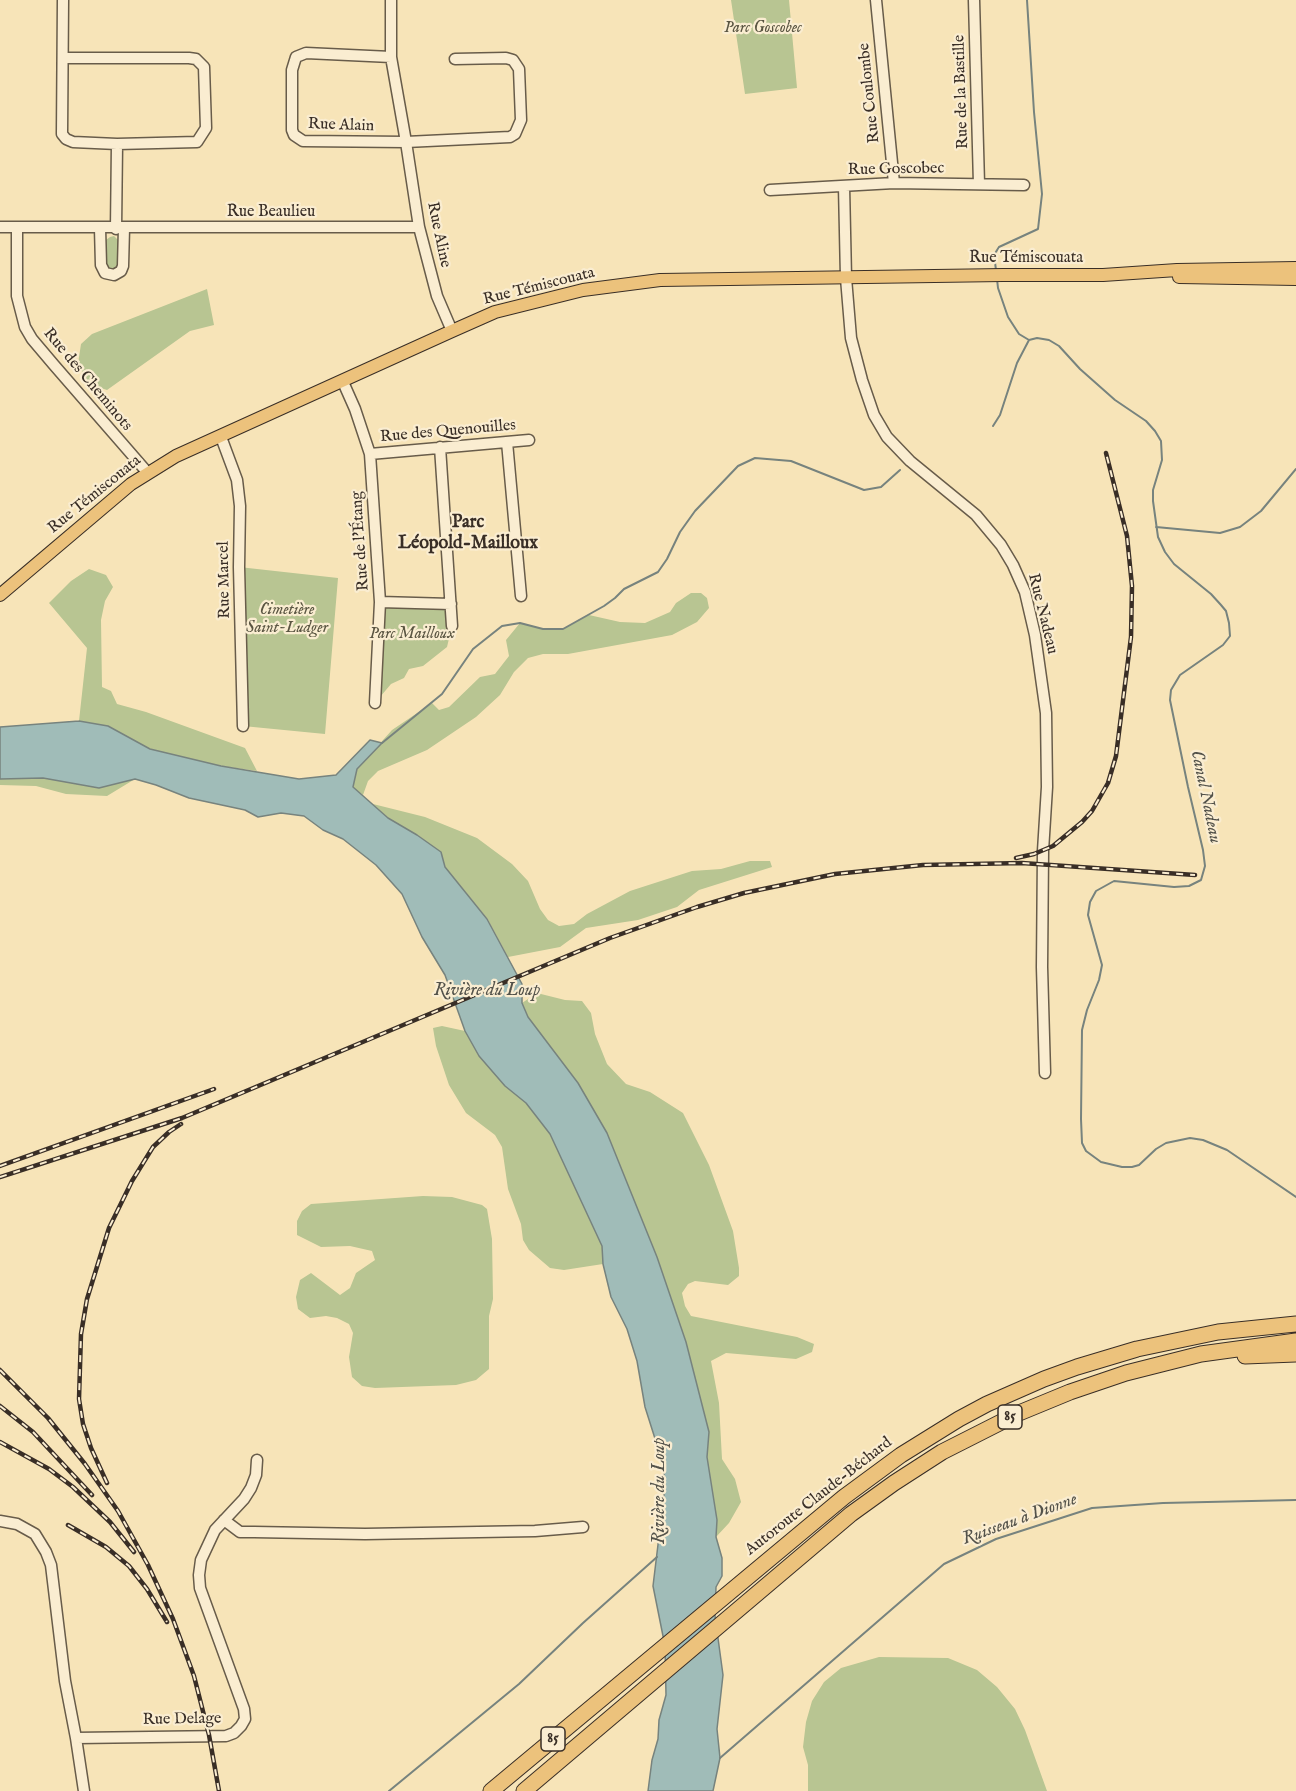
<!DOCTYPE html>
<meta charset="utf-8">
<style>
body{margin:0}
canvas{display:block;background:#f7e4b8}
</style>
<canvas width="1296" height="1791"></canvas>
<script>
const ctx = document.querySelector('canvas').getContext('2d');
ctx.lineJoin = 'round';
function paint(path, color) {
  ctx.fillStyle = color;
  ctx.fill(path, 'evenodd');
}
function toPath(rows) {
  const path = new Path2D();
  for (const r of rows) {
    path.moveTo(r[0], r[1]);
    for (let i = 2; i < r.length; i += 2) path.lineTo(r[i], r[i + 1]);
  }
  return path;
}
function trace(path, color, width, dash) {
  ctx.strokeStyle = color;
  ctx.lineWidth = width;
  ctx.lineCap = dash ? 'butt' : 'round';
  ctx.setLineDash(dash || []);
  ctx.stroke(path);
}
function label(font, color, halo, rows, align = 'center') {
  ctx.font = font + ' "IM FELL English",serif';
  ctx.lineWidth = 4.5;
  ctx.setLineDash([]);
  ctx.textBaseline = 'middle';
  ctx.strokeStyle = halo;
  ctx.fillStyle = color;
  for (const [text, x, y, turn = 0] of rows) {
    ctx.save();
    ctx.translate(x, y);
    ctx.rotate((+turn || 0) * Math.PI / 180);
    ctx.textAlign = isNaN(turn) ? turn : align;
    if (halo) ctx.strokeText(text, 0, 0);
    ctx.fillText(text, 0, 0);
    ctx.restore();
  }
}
paint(toPath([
 [731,0,789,0,797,88,745,94],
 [114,236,118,240,118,265,113,270,108,268,106,265,106,240,110,237],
 [207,289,214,325,190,331,107,390,89,384,78,364,81,344,92,334],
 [239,567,338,578,325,734,243,726],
 [89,569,106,575,113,587,105,601,101,620,102,687,111,691,117,704,146,712,245,748,257,771,221,766,150,749,108,727,79,721,87,648,49,603,71,581],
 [691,593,701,593,707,598,709,608,697,622,672,635,568,654,543,654,528,658,514,672,500,695,476,717,427,750,378,771,368,781,363,795,352,787,357,769,392,730,432,703,439,710,449,707,480,677,495,674,509,656,506,640,520,623,543,629,563,629,589,615,620,622,645,623,670,612,676,603],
 [380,602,451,604,452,626,447,647,423,666,409,669,404,678,391,684,375,703],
 [43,778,99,788,135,779,107,796,66,794,36,786,0,785,0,779],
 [373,804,425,817,477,838,512,864,528,881,540,909,548,920,559,926,574,924,587,914,630,891,692,871,721,869,750,861,770,861,772,867,699,890,677,907,638,920,586,928,560,947,508,957,487,918,445,867,441,852,417,835,388,818],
 [537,993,565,1000,582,1001,591,1013,595,1034,607,1064,626,1084,650,1092,683,1113,709,1165,733,1231,739,1268,739,1276,728,1285,695,1281,688,1284,682,1293,685,1306,691,1316,797,1337,814,1344,812,1352,796,1359,726,1353,711,1361,719,1403,722,1459,735,1479,741,1502,729,1523,716,1537,717,1520,707,1457,709,1432,686,1342,657,1257,607,1133,578,1083,528,1017,522,1003],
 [442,1026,465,1031,479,1056,505,1086,526,1103,550,1133,594,1226,602,1246,603,1264,564,1270,550,1268,529,1250,523,1240,521,1224,508,1189,502,1147,495,1135,466,1113,449,1085,436,1046,433,1028],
 [423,1196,452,1197,482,1205,487,1209,492,1239,493,1299,489,1316,489,1369,476,1380,456,1385,375,1388,362,1386,352,1377,349,1357,353,1333,349,1324,337,1318,326,1316,310,1318,298,1309,296,1297,300,1280,311,1273,340,1295,350,1288,356,1273,375,1260,372,1251,350,1246,321,1247,297,1235,297,1221,302,1211,311,1204],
 [879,1657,948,1658,977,1670,997,1687,1015,1709,1025,1730,1047,1791,808,1791,808,1765,803,1747,806,1722,812,1701,824,1682,841,1668]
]), '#b8c592');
const water = toPath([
 [79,721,108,726,150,749,221,766,299,779,336,775,370,740,382,743,357,769,353,787,388,818,417,835,441,852,445,867,487,919,522,984,522,1003,528,1017,578,1083,607,1133,657,1257,686,1342,709,1432,707,1457,717,1520,716,1537,722,1558,722,1576,716,1587,715,1616,723,1675,717,1729,720,1758,713,1791,648,1791,652,1760,658,1739,659,1720,666,1695,665,1646,653,1586,664,1495,664,1467,645,1407,637,1361,627,1329,611,1297,603,1264,602,1246,550,1134,526,1103,505,1086,479,1056,465,1031,445,975,422,937,402,894,376,865,343,839,323,830,304,816,281,813,258,817,245,810,189,798,156,785,135,779,99,788,43,778,0,779,0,727,79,721]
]);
paint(water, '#a0bcb8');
trace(water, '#77837e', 1.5);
trace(toPath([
 [996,270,994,255,999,247,1038,229,1042,194,1034,112,1027,0],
 [997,279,998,288,1008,317,1019,334,1029,340],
 [1029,340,1037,338,1049,340,1059,346,1080,369,1115,400,1146,421,1155,431,1161,441,1162,460,1153,490,1153,501,1158,537,1165,552,1174,564,1211,594,1221,605,1226,611,1229,623,1230,636,1223,645,1180,675,1171,690,1170,700,1188,787,1203,850,1205,866,1201,880,1189,886,1174,887,1114,881,1096,891,1090,902,1088,915,1102,965,1099,980,1087,1010,1082,1030,1081,1119,1082,1143,1086,1151,1101,1162,1122,1167,1132,1167,1139,1165,1156,1149,1166,1143,1190,1138,1203,1140,1227,1150,1296,1197],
 [993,426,1000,415,1017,363,1029,340],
 [1156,527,1220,533,1240,527,1261,511,1296,469],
 [382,743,442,694,473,649,502,626,520,623,543,629,563,629,604,606,615,598,624,589,658,572,667,559,680,532,695,511,738,466,755,458,791,461,864,490,881,487,900,470],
 [720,1758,944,1564,996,1539,1092,1508,1163,1503,1296,1500],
 [389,1791,519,1684,583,1623,657,1557]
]), '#77837e', 2);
const minor = toPath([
 [63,0,62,134,66,139,73,142,117,144],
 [391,0,391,57,406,142,303,141,294,135,292,130,292,70,296,57,306,53,391,57],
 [876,0,894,183],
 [974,0,979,184],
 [63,58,189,58,196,59,204,67,206,128,197,142,117,144,116,229],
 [844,186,846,278,851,338,862,380,874,415,887,437,910,461,976,515,1001,545,1013,565,1025,592,1035,635,1046,713,1047,787,1043,851,1042,967,1045,1073],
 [770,190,894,183,1024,185],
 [0,227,419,227],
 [17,228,17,296,25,327,32,339,54,365,147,472],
 [100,228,101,265,105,273,114,275,121,271,123,266,124,228],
 [452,331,437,296,419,227,406,142,510,137,515,134,521,120,519,69,513,60,506,58,455,59],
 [343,382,355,409,370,454,380,602,375,703],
 [221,437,237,480,240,506,239,567,243,726],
 [507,442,521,596],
 [440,447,452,626],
 [370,454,529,440],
 [380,602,451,604],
 [224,1520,240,1532,254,1532,365,1534,535,1531,583,1527],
 [0,1521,17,1524,35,1534,46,1552,51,1565,65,1681,76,1738,226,1736,234,1733,241,1726,245,1719,244,1709,200,1588,199,1575,201,1560,215,1530,244,1499,251,1488,256,1475,257,1460],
 [76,1738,84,1791]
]);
const major = toPath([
 [1179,277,1296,279],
 [0,595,131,484,176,456,452,331,495,312,583,290,660,280,1003,275,1103,275,1177,270,1296,268]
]);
const highway = toPath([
 [1245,1356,1296,1354],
 [491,1791,844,1497,901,1455,959,1419,987,1404,1044,1379,1077,1367,1137,1349,1218,1332,1296,1324],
 [524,1791,851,1514,894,1483,942,1452,1019,1413,1070,1392,1126,1373,1201,1354,1296,1341]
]);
trace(minor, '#685c4a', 13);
trace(major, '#392e26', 14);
trace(highway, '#392e26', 17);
trace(minor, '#faedd1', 10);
trace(major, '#ecc27c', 12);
trace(highway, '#ecc27c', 15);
const rail = toPath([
 [1016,858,1034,854,1053,846,1082,822,1092,811,1108,783,1116,756,1131,637,1132,586,1127,536,1106,453],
 [0,1166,214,1089],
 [0,1177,182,1118,610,938,697,907,744,893,835,874,923,865,1022,863,1195,875],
 [0,1370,48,1418,85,1464,118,1511,148,1565,173,1619,194,1676,209,1735,219,1791],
 [0,1406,33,1432,92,1495],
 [0,1442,49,1469,73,1487,110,1522,134,1552],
 [107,1483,91,1448,83,1424,79,1399,81,1334,87,1299,109,1228,132,1181,153,1147,169,1132,181,1124],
 [68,1525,106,1547,129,1566,147,1589,167,1622]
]);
trace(rail, '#392e26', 4.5);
trace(rail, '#faedd1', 2, [7]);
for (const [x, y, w] of [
 [1010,1417,24],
 [553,1739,24]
]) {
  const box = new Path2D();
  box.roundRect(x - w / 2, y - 12, w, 24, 4.5);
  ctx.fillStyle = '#faedd1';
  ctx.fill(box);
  trace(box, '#392e26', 1.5);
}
label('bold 15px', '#392e26', null, [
 ["85",1010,1417],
 ["85",553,1739]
]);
label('italic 16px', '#595441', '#faedd1', [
 ["Parc Goscobec",763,29],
 ["Cimetière",287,611],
 ["Saint-Ludger",287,629],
 ["Parc Mailloux",412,635]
]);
label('16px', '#392e26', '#faedd1', [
 ["Rue de la Bastille",962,92,-92],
 ["Rue Coulombe",870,93,-96],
 ["Rue Alain",341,126,2],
 ["Rue Goscobec",896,170,-1],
 ["Rue Beaulieu",271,213],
 ["Rue Aline",438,235,78],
 ["Rue Témiscouata",1026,259],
 ["Rue Témiscouata",539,287,-14],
 ["Rue des Cheminots",87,380,50],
 ["Rue des Quenouilles",448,432,-5],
 ["Rue Témiscouata",95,495,-39],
 ["Rue de l'Étang",361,541,-94],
 ["Rue Marcel",225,580,-91],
 ["Rue Nadeau",1042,614,76],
 ["Autoroute Claude-Béchard",819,1497,-38],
 ["Rue Delage",182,1720,-1]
]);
label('bold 18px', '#392e26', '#faedd1', [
 ["Parc",468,523],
 ["Léopold-Mailloux",468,544]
]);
label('italic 18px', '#53524a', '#faedd1', [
 ["Canal Nadeau",1205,797,78],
 ["Rivière du Loup",487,991],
 ["Rivière du Loup",660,1491,-90],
 ["Ruisseau à Dionne",1020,1520,-20]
]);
</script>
